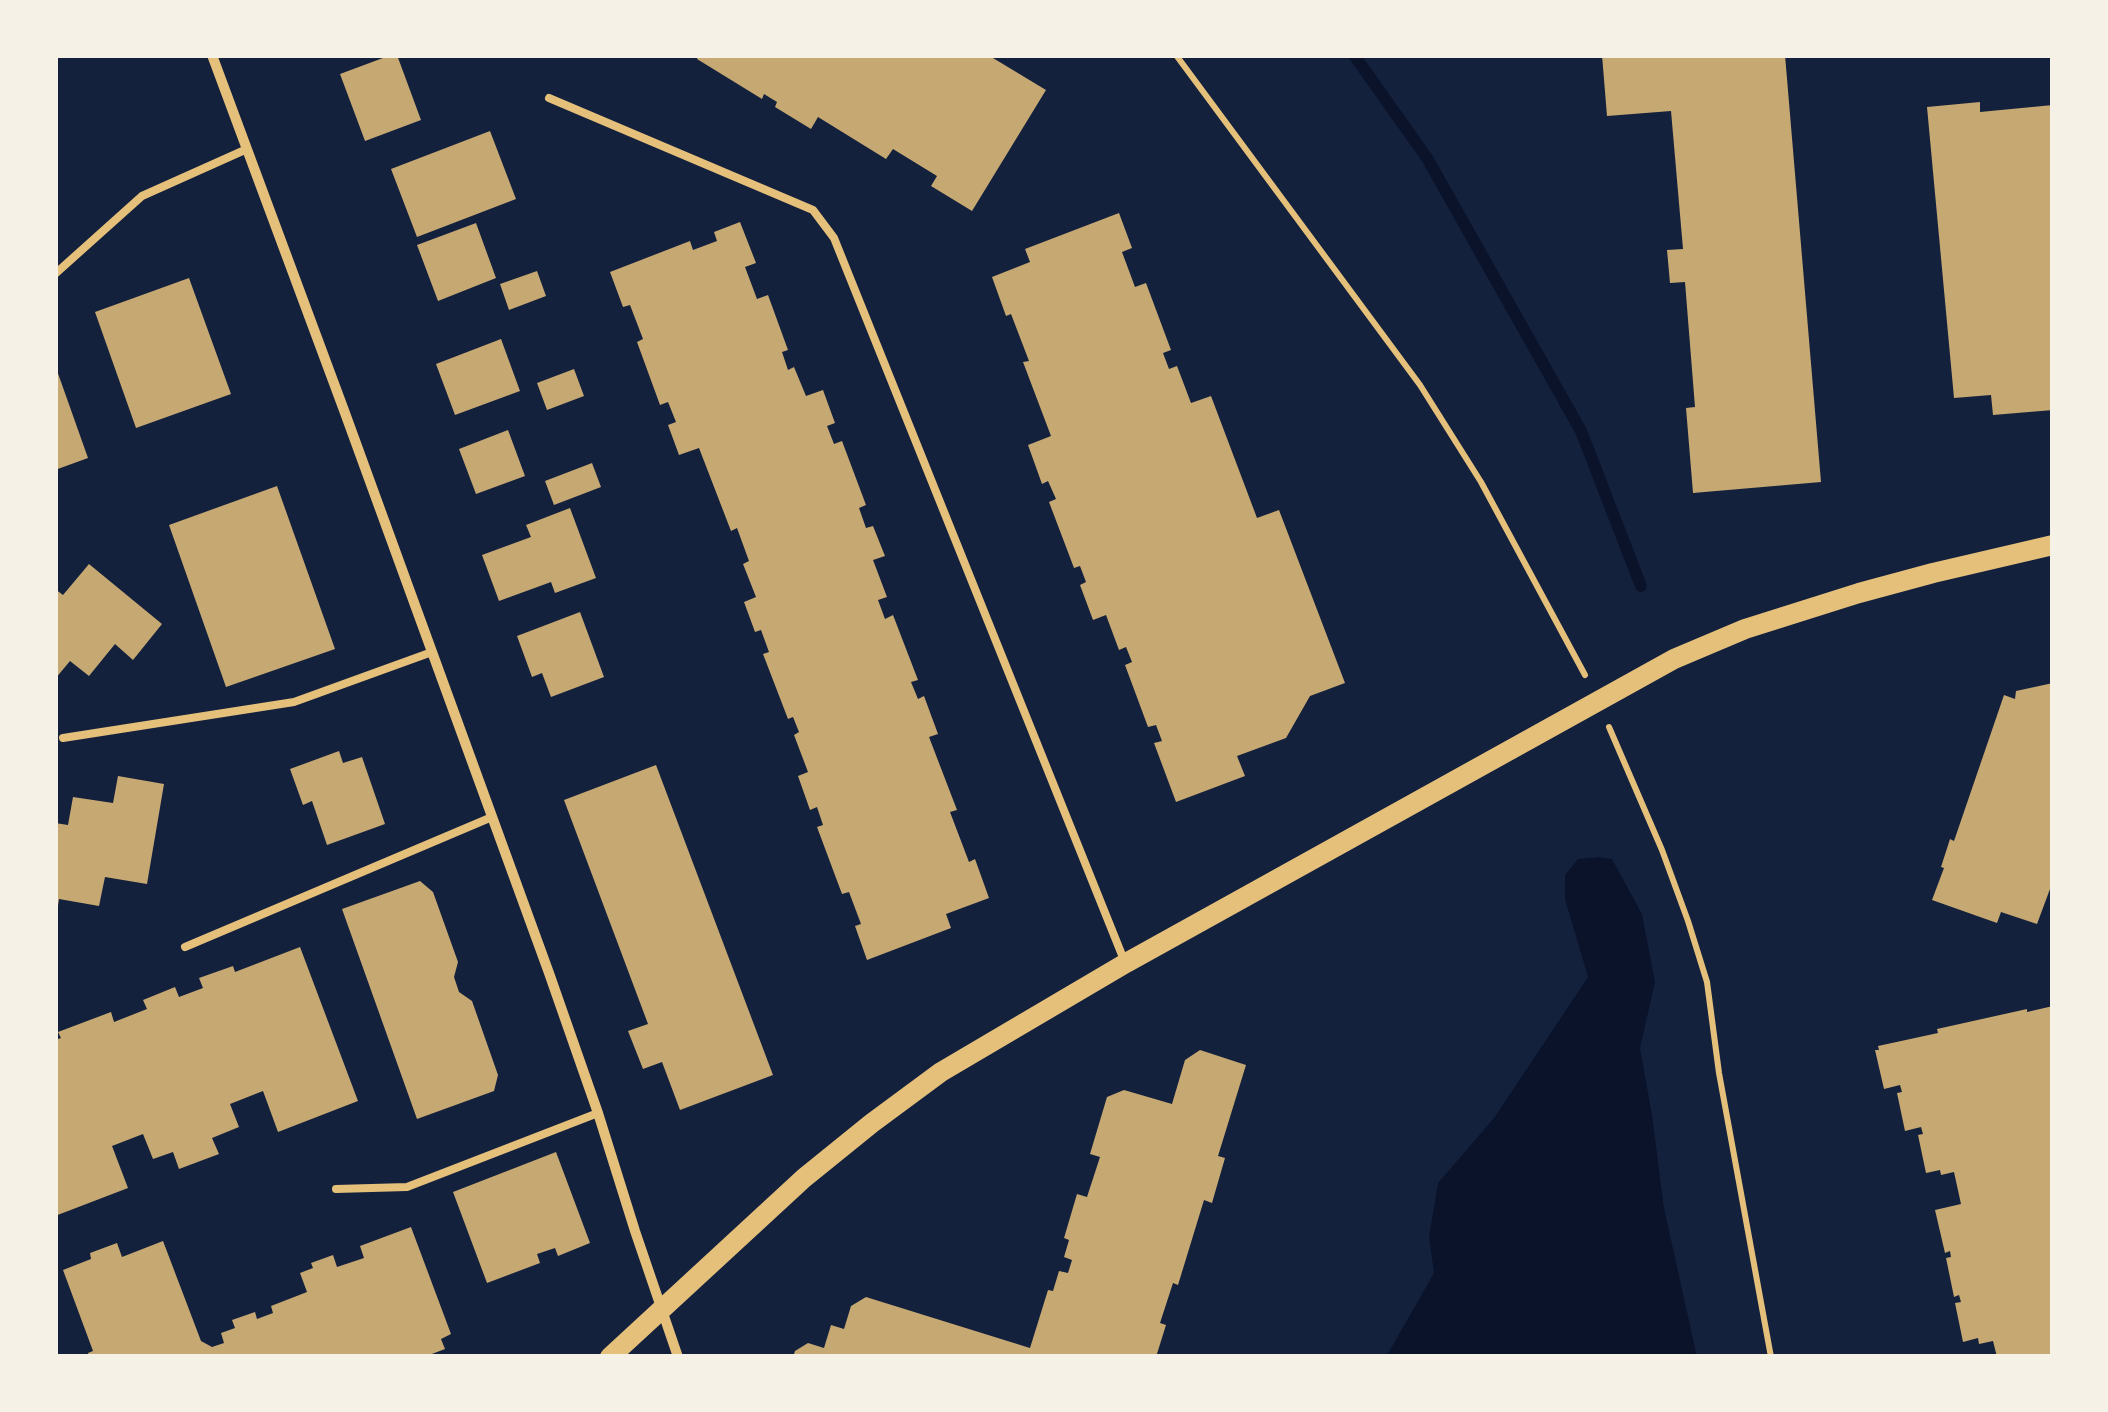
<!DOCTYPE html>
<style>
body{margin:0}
#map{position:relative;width:2108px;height:1412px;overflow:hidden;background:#14213d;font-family:"Source Serif 4",serif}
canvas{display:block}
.frame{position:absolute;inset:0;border:58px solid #f6f1e7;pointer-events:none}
</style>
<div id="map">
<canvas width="2108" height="1412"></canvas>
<div class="frame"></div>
</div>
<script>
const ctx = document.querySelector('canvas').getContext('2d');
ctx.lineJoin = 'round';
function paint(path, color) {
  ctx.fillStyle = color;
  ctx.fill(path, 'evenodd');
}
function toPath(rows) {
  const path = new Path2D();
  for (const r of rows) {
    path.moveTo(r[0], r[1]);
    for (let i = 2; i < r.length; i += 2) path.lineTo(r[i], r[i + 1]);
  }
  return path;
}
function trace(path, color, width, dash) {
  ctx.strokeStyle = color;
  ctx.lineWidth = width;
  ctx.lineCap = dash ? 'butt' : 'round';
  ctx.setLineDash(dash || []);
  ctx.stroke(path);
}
paint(toPath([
 [1599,857,1612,859,1642,914,1655,982,1640,1048,1652,1115,1664,1208,1697,1357,1386,1357,1434,1273,1429,1237,1438,1183,1494,1118,1588,977,1565,899,1565,875,1578,859]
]), '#0b132b');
trace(toPath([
 [1354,55,1427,158,1581,431,1641,586]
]), '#0b132b', 12);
paint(toPath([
 [391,55,397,55,421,120,365,141,340,74],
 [699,55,988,55,1046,90,972,211,931,186,937,176,893,149,886,159,818,117,811,129,775,107,777,102,764,94,762,99,697,59],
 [1602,55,1785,55,1821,482,1693,493,1686,408,1695,407,1685,282,1670,283,1667,250,1683,249,1671,111,1607,116],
 [1980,102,1980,112,2053,105,2053,410,1993,415,1991,395,1954,398,1927,107],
 [490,131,516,199,417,237,391,169],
 [1119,213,1132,248,1122,252,1135,287,1146,283,1171,350,1163,353,1169,369,1177,366,1191,403,1211,396,1257,518,1279,510,1345,683,1310,696,1286,738,1237,756,1245,776,1176,802,1154,743,1162,741,1156,725,1148,727,1125,665,1132,662,1126,647,1119,650,1106,615,1093,620,1080,585,1086,582,1080,566,1074,568,1049,502,1056,499,1048,481,1042,484,1028,445,1051,436,1023,362,1029,361,1011,314,1006,316,992,277,1030,262,1025,249],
 [740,222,756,263,745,267,757,299,768,295,788,350,782,352,788,370,794,367,806,396,823,390,835,423,827,426,834,444,842,441,866,505,859,508,866,528,873,526,885,556,873,560,887,597,878,600,885,619,893,615,918,680,911,682,918,699,924,696,938,734,929,737,957,810,950,812,969,862,975,859,989,898,946,914,951,928,867,960,855,926,861,924,849,892,842,894,817,827,823,825,817,807,810,810,798,776,808,772,794,735,799,732,793,717,788,719,763,654,769,652,761,630,755,632,744,602,756,597,743,564,749,561,737,528,731,531,699,448,679,455,668,425,676,422,668,402,660,405,637,342,643,339,630,305,623,307,610,272,690,241,693,250,717,241,714,232],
 [476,223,496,278,438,301,417,245],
 [537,271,546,296,509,310,500,284],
 [189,278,231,394,136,428,95,312],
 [501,339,520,391,455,415,436,364],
 [55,365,88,458,55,470],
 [574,369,584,396,547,410,537,383],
 [508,430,525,476,476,494,459,449],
 [592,463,601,487,554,505,545,481],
 [277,486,335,649,226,687,169,525],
 [570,508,596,578,555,593,551,582,499,601,482,555,531,537,526,525],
 [89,564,162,624,133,660,115,644,89,676,70,661,55,679,55,589,63,595],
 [580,612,604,677,551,697,542,673,532,677,517,636],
 [2053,683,2053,890,2050,889,2037,924,2001,912,1997,923,1932,900,1944,868,1941,867,1950,839,1954,841,2004,695,2015,699,2016,691],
 [339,751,343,763,362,757,385,824,327,845,312,801,303,805,290,769],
 [656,765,773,1075,680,1110,662,1062,643,1069,628,1031,648,1024,564,800],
 [118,776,164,784,147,884,105,877,99,906,59,899,57,912,55,912,55,823,68,825,73,797,113,803],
 [420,881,433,892,458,962,454,977,459,992,472,1001,498,1075,494,1091,417,1119,342,909],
 [300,947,358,1101,278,1132,263,1091,230,1104,239,1127,212,1138,219,1154,179,1169,173,1152,153,1159,143,1134,112,1146,128,1188,55,1216,55,1040,61,1038,58,1032,111,1012,114,1022,147,1009,143,1000,175,987,179,997,203,988,199,978,233,966,235,972],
 [2053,1006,2053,1357,1997,1357,1993,1341,1979,1344,1978,1338,1963,1342,1955,1303,1961,1302,1959,1295,1954,1297,1946,1258,1951,1257,1950,1251,1945,1253,1935,1210,1961,1204,1954,1172,1941,1175,1940,1170,1926,1173,1918,1135,1923,1134,1921,1127,1905,1131,1897,1093,1902,1092,1900,1085,1884,1089,1875,1050,1879,1050,1878,1046,1938,1033,1937,1029,2027,1009,2027,1012],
 [1200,1050,1246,1065,1218,1156,1225,1158,1212,1203,1204,1200,1178,1285,1173,1283,1160,1323,1166,1325,1156,1357,793,1357,795,1351,808,1343,824,1348,831,1325,844,1329,851,1306,866,1297,1030,1348,1048,1290,1053,1291,1059,1271,1068,1273,1072,1260,1064,1257,1069,1240,1064,1238,1077,1194,1087,1197,1100,1157,1090,1154,1107,1097,1124,1090,1172,1104,1185,1060],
 [556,1152,590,1243,558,1256,555,1248,537,1254,540,1263,487,1283,453,1192],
 [411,1227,451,1334,441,1339,445,1349,424,1357,89,1357,88,1353,93,1351,63,1270,91,1259,90,1253,117,1243,122,1257,163,1241,201,1341,212,1347,224,1343,221,1333,235,1328,232,1320,255,1312,257,1319,273,1313,271,1306,307,1292,300,1273,313,1268,311,1263,333,1255,337,1267,364,1258,360,1246]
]), '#c6a872');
trace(toPath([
 [1176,55,1420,385,1481,482,1585,675],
 [1609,727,1662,850,1688,921,1707,982,1719,1073,1771,1357]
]), '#e5c07b', 6);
trace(toPath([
 [549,98,813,210,834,238,1124,960],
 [55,274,142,196,247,149],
 [63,738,294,702,432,652],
 [185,947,492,817],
 [336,1189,407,1187,598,1113]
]), '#e5c07b', 8);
trace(toPath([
 [212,55,345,413,549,973,598,1113,635,1231,678,1357]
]), '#e5c07b', 10);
trace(toPath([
 [610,1357,804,1178,872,1123,941,1072,1126,963,1674,659,1745,629,1859,593,1933,573,2053,545]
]), '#e5c07b', 20);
</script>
